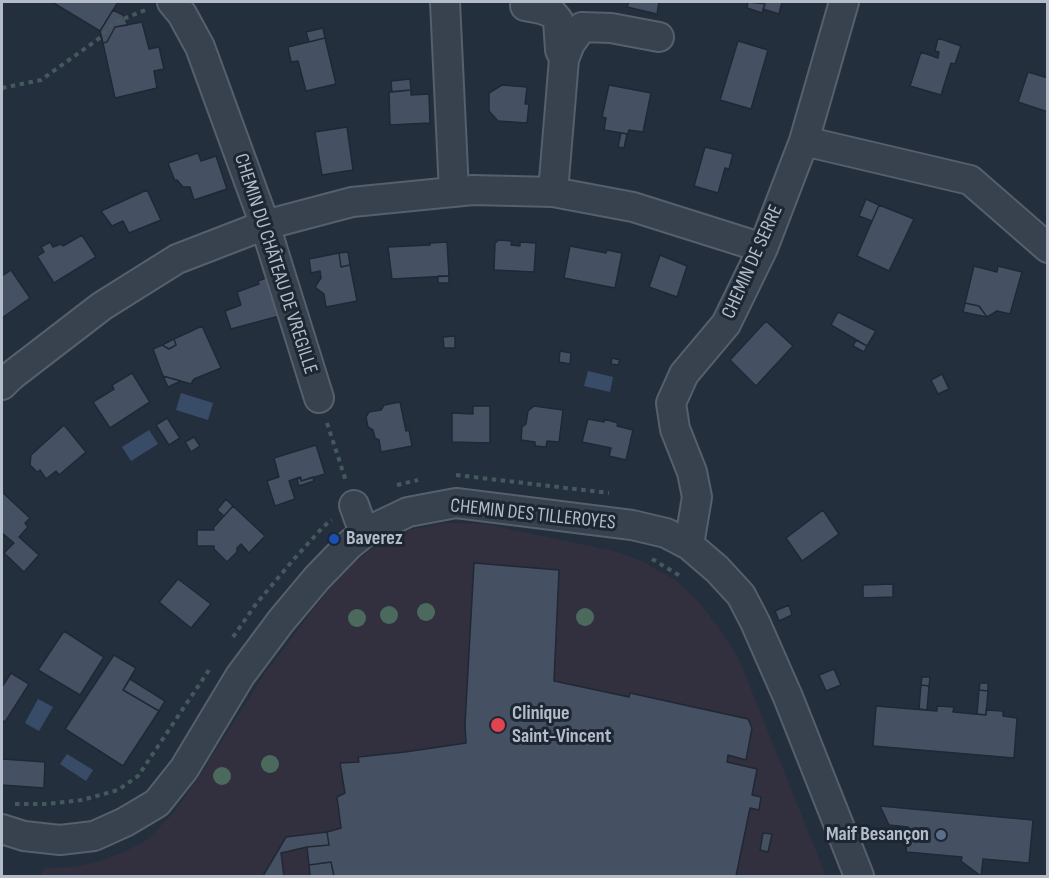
<!DOCTYPE html>
<meta charset="utf-8">
<style>
body{margin:0}
#map{position:relative;width:1049px;height:878px;overflow:hidden;background:#242f3e;font-family:"Sofia Sans Condensed",sans-serif}
canvas{display:block}
.frame{position:absolute;inset:0;border:3px solid #b4bcc9;pointer-events:none}
</style>
<div id="map">
<canvas width="1049" height="878"></canvas>
<div class="frame"></div>
</div>
<script>
const ctx = document.querySelector('canvas').getContext('2d');
ctx.lineJoin = 'round';
function paint(path, color) {
  ctx.fillStyle = color;
  ctx.fill(path, 'evenodd');
}
function toPath(rows) {
  const path = new Path2D();
  for (const r of rows) {
    path.moveTo(r[0], r[1]);
    for (let i = 2; i < r.length; i += 2) path.lineTo(r[i], r[i + 1]);
  }
  return path;
}
function trace(path, color, width, dash) {
  ctx.strokeStyle = color;
  ctx.lineWidth = width;
  ctx.lineCap = dash ? 'butt' : 'round';
  ctx.setLineDash(dash || []);
  ctx.stroke(path);
}
function label(font, color, halo, rows, align = 'center') {
  ctx.font = font + ' "Sofia Sans Condensed",sans-serif';
  ctx.lineWidth = 6;
  ctx.setLineDash([]);
  ctx.textBaseline = 'middle';
  ctx.strokeStyle = halo;
  ctx.fillStyle = color;
  for (const [text, x, y, turn = 0] of rows) {
    ctx.save();
    ctx.translate(x, y);
    ctx.rotate((+turn || 0) * Math.PI / 180);
    ctx.textAlign = isNaN(turn) ? turn : align;
    if (halo) ctx.strokeText(text, 0, 0);
    ctx.fillText(text, 0, 0);
    ctx.restore();
  }
}
paint(toPath([
 [443,523,485,524,614,551,642,561,677,581,700,603,721,631,738,657,826,876,40,876,45,868,73,867,96,862,122,853,147,840,173,813,199,777,265,673,329,589,353,564,376,546,410,530]
]), '#32303f');
paint(toPath([
 [588,371,613,377,610,392,584,386],
 [181,393,213,403,208,420,176,410],
 [149,430,158,444,131,461,122,447],
 [38,699,53,707,39,731,25,723],
 [67,754,93,770,86,781,60,764]
]), '#394c67');
const building = toPath([
 [52,2,118,2,100,31,52,2],
 [629,2,659,2,657,14,627,7,629,2],
 [748,2,765,4,762,13,747,8,748,2],
 [756,2,782,2,779,14,763,9,765,4,756,2],
 [113,10,123,15,128,25,115,27,107,42,103,43,100,31,113,10],
 [142,22,149,49,159,47,164,69,154,71,157,88,115,98,103,43,107,42,115,27,142,22],
 [323,28,325,38,309,42,306,32,323,28],
 [325,38,336,84,306,91,298,61,291,62,288,47,325,38],
 [938,38,961,46,955,64,951,63,941,95,910,86,921,52,938,58,939,52,935,51,938,38],
 [738,41,768,50,751,109,720,100,738,41],
 [1028,72,1048,78,1048,112,1018,102,1028,72],
 [410,79,411,90,392,92,391,81,410,79],
 [502,85,527,87,525,104,529,104,527,123,498,121,489,111,489,93,502,85],
 [609,85,651,93,643,132,629,130,628,134,604,130,606,118,602,117,609,85],
 [411,90,411,95,429,94,430,123,390,125,389,92,411,90],
 [347,127,353,170,322,175,315,132,347,127],
 [621,133,627,134,624,148,618,147,621,133],
 [705,147,733,154,729,169,725,168,718,193,694,186,705,147],
 [198,153,201,161,216,156,227,189,194,200,190,187,183,187,177,180,175,181,168,163,198,153],
 [147,190,161,220,129,233,123,221,112,226,101,211,147,190],
 [866,199,879,205,872,221,859,216,866,199],
 [879,205,914,219,889,271,857,256,879,205],
 [82,235,96,257,54,283,37,256,44,252,41,247,50,242,53,247,61,244,63,246,82,235],
 [499,240,512,241,511,245,520,246,520,242,536,243,534,272,494,270,495,243,499,240],
 [447,242,449,276,392,279,388,247,430,245,430,243,447,242],
 [570,246,606,253,607,250,622,253,615,288,564,278,570,246],
 [348,252,350,265,341,267,339,253,348,252],
 [339,253,341,267,350,265,357,301,326,307,324,294,315,287,321,278,320,271,311,273,309,259,339,253],
 [660,255,687,266,677,297,649,287,660,255],
 [974,266,997,272,998,266,1022,272,1010,314,997,311,987,317,979,306,965,303,974,266],
 [11,270,30,298,2,318,2,276,11,270],
 [271,276,283,315,231,329,225,311,241,305,237,292,259,284,258,281,271,276],
 [438,276,449,276,449,283,438,283,438,276],
 [965,303,979,306,987,317,963,312,965,303],
 [838,312,876,331,867,346,831,325,838,312],
 [766,321,793,346,756,386,730,360,766,321],
 [202,326,221,368,194,379,191,384,163,376,153,349,162,345,169,349,176,345,174,339,202,326],
 [455,336,455,348,444,348,443,337,455,336],
 [174,339,176,345,169,349,162,345,174,339],
 [856,340,867,346,864,352,853,346,856,340],
 [560,351,571,353,570,364,559,362,560,351],
 [612,358,620,360,618,365,611,364,612,358],
 [132,373,150,402,110,428,93,402,114,389,112,385,132,373],
 [942,374,949,389,938,394,931,380,942,374],
 [163,376,181,381,168,387,163,376],
 [400,402,406,431,409,430,412,446,381,452,379,440,375,438,373,430,368,427,366,417,369,412,381,410,384,405,400,402],
 [473,406,490,406,490,443,452,442,452,413,473,414,473,406],
 [534,406,563,410,559,442,547,441,546,447,535,446,535,442,521,440,522,427,526,424,528,411,534,406],
 [167,418,180,438,169,445,156,425,167,418],
 [588,419,604,422,604,419,618,423,617,426,633,430,626,460,609,456,611,448,582,442,588,419],
 [64,425,86,452,59,475,56,471,46,479,40,470,37,472,30,465,31,455,64,425],
 [194,437,200,446,191,452,185,442,194,437],
 [316,445,325,474,301,481,300,477,289,481,295,499,275,506,267,481,279,477,274,458,316,445],
 [313,477,314,481,299,486,297,479,301,478,301,481,313,477],
 [2,492,30,518,25,523,28,527,19,537,39,555,24,572,4,553,14,543,2,533,2,492],
 [226,499,233,506,224,516,217,510,226,499],
 [233,506,265,536,249,553,241,544,237,548,237,552,227,562,214,549,214,546,197,546,197,530,214,530,213,528,233,506],
 [823,510,839,534,802,561,786,538,823,510],
 [474,563,559,570,554,681,629,697,630,693,748,719,752,728,746,760,728,755,727,762,757,769,752,795,761,797,759,810,750,808,736,876,334,876,331,862,309,865,307,847,329,845,327,832,341,828,337,797,345,793,340,763,359,762,358,757,405,752,466,743,465,724,474,563],
 [178,579,211,604,191,628,159,602,178,579],
 [893,584,893,597,863,598,863,585,893,584],
 [789,605,792,615,779,621,775,611,789,605],
 [64,631,104,657,80,695,38,670,64,631],
 [114,655,136,668,123,690,159,711,123,766,65,729,114,655],
 [834,669,841,685,826,691,819,675,834,669],
 [11,673,29,684,5,722,2,720,2,687,11,673],
 [922,677,930,677,929,686,921,685,922,677],
 [130,679,165,701,159,711,123,690,130,679],
 [980,683,988,683,988,691,979,690,980,683],
 [921,685,929,686,927,710,919,709,921,685],
 [979,690,988,691,986,715,977,714,979,690],
 [876,706,937,711,937,706,954,707,953,712,986,715,986,710,1003,711,1003,716,1017,718,1014,758,873,746,876,706],
 [2,759,45,762,44,788,2,785,2,759],
 [880,806,1033,820,1029,863,983,859,981,876,961,861,962,857,906,852,908,827,889,825,880,806],
 [327,832,329,845,307,847,281,853,284,876,263,876,286,837,327,832],
 [763,833,772,834,768,852,760,850,763,833],
 [331,862,334,876,310,876,309,865,331,862]
]);
paint(building, '#455162');
trace(building, '#1f2835', 1.5);
const minor = toPath([
 [172,2,182,14,200,47,265,225,319,398],
 [445,2,454,192],
 [525,6,541,9,552,13,558,20,560,50,564,59],
 [804,141,970,180,1048,248],
 [553,192,564,59,570,44,582,27,611,28,659,37],
 [2,385,11,376,102,306,177,259,265,225,352,202,473,190,553,192,633,207,763,248],
 [354,505,364,533],
 [689,545,697,497,692,472,675,429,671,403,684,374,726,324,763,248,804,141,844,2],
 [2,829,24,836,60,840,94,836,125,822,157,803,184,769,240,676,281,621,317,578,349,545,364,533,408,512,456,503,632,525,666,533,689,545,717,569,741,595,755,622,788,697,859,876]
]);
trace(minor, '#565f6c', 32);
trace(toPath([
 [2,88,41,80,101,37,113,23,148,9],
 [327,423,346,481],
 [456,475,609,493],
 [397,485,418,480],
 [652,559,682,577],
 [233,637,256,604,294,559,324,526,332,520],
 [15,804,46,804,82,800,118,790,138,776,209,670]
]), '#44595c', 4, [4.5, 4.5]);
trace(minor, '#38414e', 28);
ctx.fillStyle = '#4b6a5d';
for (const [x, y] of [
 [426,612],
 [389,615],
 [585,617],
 [357,618],
 [270,764],
 [222,776]
]) {
  ctx.beginPath();
  ctx.arc(x, y, 9, 0, 2 * Math.PI);
  ctx.fill();
}
for (const [x, y, r, color] of [
 [334,539,6,"#1a4fb4"],
 [498,725,8,"#e0444e"],
 [941,835,6,"#5c6f8a"]
]) {
  const dot = new Path2D();
  dot.arc(x, y, r, 0, 2 * Math.PI);
  ctx.fillStyle = color;
  ctx.fill(dot);
  trace(dot, '#1d2633', 2);
}
label('20px', '#b4bcc9', '#1d2633', [
 ["CHEMIN DE SERRE",753,262,-66],
 ["CHEMIN DU CHÂTEAU DE VREGILLE",275,264,72],
 ["CHEMIN DES TILLEROYES",533,515,6]
]);
label('bold 20px', '#b4bcc9', '#1d2633', [
 ["Baverez",346,539],
 ["Clinique",512,714],
 ["Saint-Vincent",512,737],
 ["Maif Besançon",929,835,"right"]
], 'left');
</script>
